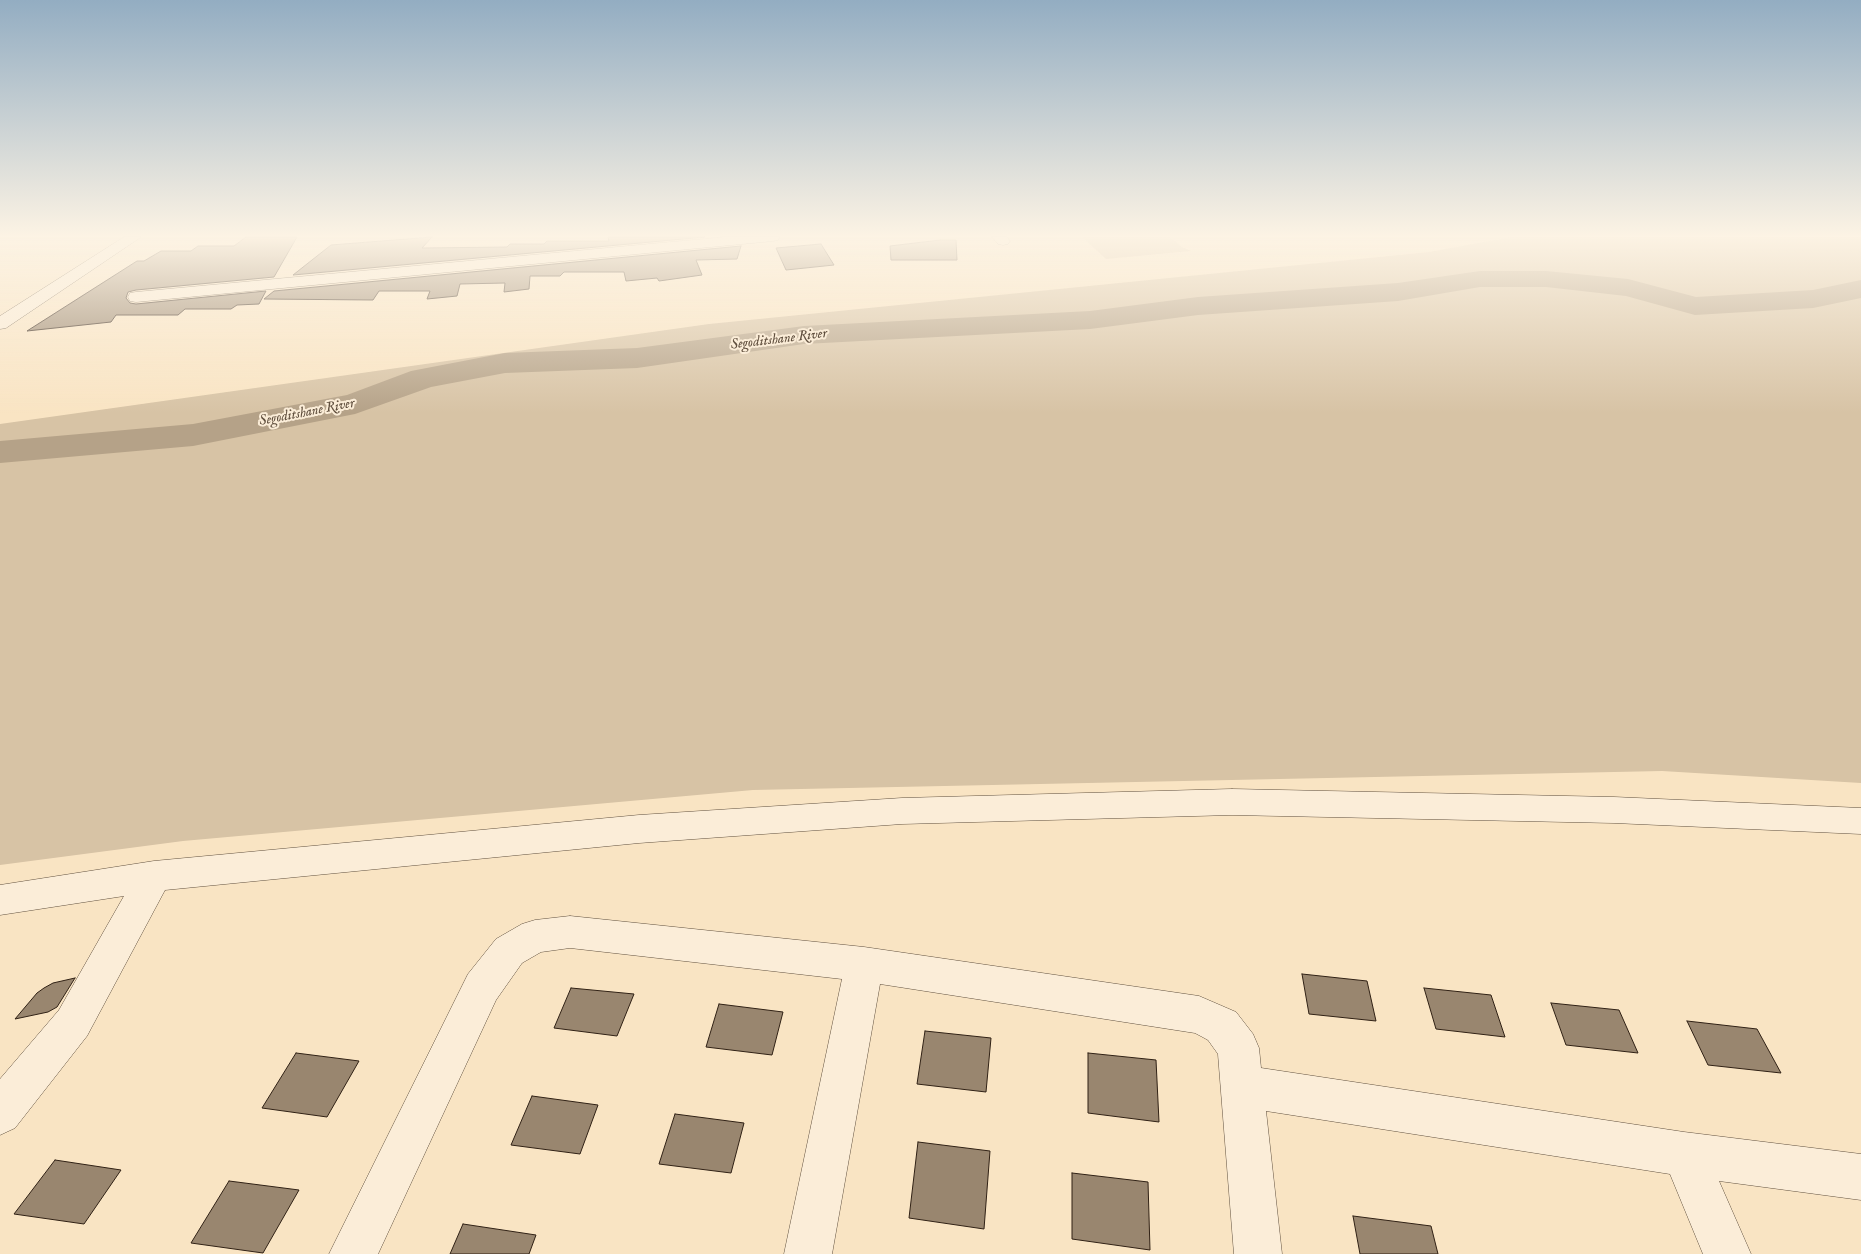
<!DOCTYPE html>
<style>
body{margin:0}
canvas{display:block;background:#f9e4c3}
</style>
<canvas width="1861" height="1254"></canvas>
<script>
const ctx = document.querySelector('canvas').getContext('2d');
ctx.lineJoin = 'round';
function paint(path, color) {
  ctx.fillStyle = color;
  ctx.fill(path, 'evenodd');
}
function toPath(rows) {
  const path = new Path2D();
  for (const r of rows) {
    path.moveTo(r[0], r[1]);
    for (let i = 2; i < r.length; i += 2) path.lineTo(r[i], r[i + 1]);
  }
  return path;
}
function trace(path, color, width, dash) {
  ctx.strokeStyle = color;
  ctx.lineWidth = width;
  ctx.lineCap = dash ? 'butt' : 'round';
  ctx.setLineDash(dash || []);
  ctx.stroke(path);
}
function label(font, color, halo, rows, align = 'center') {
  ctx.font = font + ' "IM FELL English",serif';
  ctx.lineWidth = 4;
  ctx.setLineDash([]);
  ctx.textBaseline = 'middle';
  ctx.strokeStyle = halo;
  ctx.fillStyle = color;
  for (const [text, x, y, turn = 0] of rows) {
    ctx.save();
    ctx.translate(x, y);
    ctx.rotate((+turn || 0) * Math.PI / 180);
    ctx.textAlign = isNaN(turn) ? turn : align;
    if (halo) ctx.strokeText(text, 0, 0);
    ctx.fillText(text, 0, 0);
    ctx.restore();
  }
}
paint(toPath([
 [1082,237,1170,237,1182,247,1191,251,1106,259],
 [1511,237,1861,237,1861,783,1662,771,753,790,183,841,0,865,0,424,709,324,1429,252]
]), '#d7c3a5');
paint(toPath([
 [1480,271,1546,271,1628,279,1696,297,1813,290,1861,280,1861,298,1813,308,1695,315,1626,296,1546,287,1480,287,1398,301,1198,315,1090,329,804,344,637,368,505,373,431,387,355,414,193,446,0,463,0,441,193,424,347,395,411,371,505,353,637,348,804,326,1090,311,1198,297,1398,283,1480,271]
]), '#b5a288');
const building = toPath([
 [246,237,297,237,274,277,136,290,128,292,126,298,130,303,136,304,266,291,259,304,237,305,231,309,185,309,178,315,116,315,111,322,27,331,137,261,144,261,161,251,191,251,198,246,234,246,246,237],
 [432,237,422,248,507,247,510,244,544,244,547,241,609,241,608,237,705,237,293,275,331,245,432,237],
 [940,240,956,240,957,260,891,260,890,246,940,240],
 [821,244,834,265,786,270,776,248,821,244],
 [741,246,737,259,696,260,702,275,659,281,657,278,626,281,624,272,564,272,560,276,530,276,529,289,504,292,505,283,460,284,457,296,427,299,430,291,379,291,373,300,264,299,274,291,741,246],
 [1302,974,1367,981,1376,1021,1309,1014,1302,974],
 [75,978,57,1007,48,1012,15,1019,37,993,44,988,53,983,75,978],
 [571,988,634,994,617,1036,554,1028,571,988],
 [1424,988,1491,995,1505,1037,1436,1029,1424,988],
 [1551,1003,1619,1010,1638,1053,1566,1045,1551,1003],
 [719,1004,783,1012,772,1055,706,1047,719,1004],
 [1687,1021,1757,1029,1781,1073,1708,1065,1687,1021],
 [925,1031,991,1038,986,1092,917,1084,925,1031],
 [296,1053,359,1061,327,1117,262,1108,296,1053],
 [1088,1053,1156,1060,1159,1122,1088,1113,1088,1053],
 [532,1096,598,1105,580,1154,511,1145,532,1096],
 [675,1114,744,1123,731,1173,659,1164,675,1114],
 [918,1142,990,1151,984,1229,909,1218,918,1142],
 [55,1160,121,1170,84,1224,14,1214,55,1160],
 [1072,1173,1148,1182,1150,1250,1072,1239,1072,1173],
 [229,1181,299,1190,263,1253,191,1243,229,1181],
 [1353,1216,1431,1226,1438,1254,1360,1254,1353,1216],
 [463,1224,536,1235,529,1254,450,1254,463,1224]
]);
paint(building, '#99866f');
trace(building, '#302115', 1);
const minor = toPath([
 [124,237,141,237,6,328,0,329,0,316,124,237],
 [725,237,780,237,778,240,773,241,136,302,130,301,128,297,130,293,136,292,725,237],
 [992,237,1007,237,1010,241,1008,244,1003,245,998,244,992,237],
 [1232,789,1614,797,1861,808,1861,834,1614,823,1232,815,902,824,639,843,165,890,87,1036,15,1128,0,1135,0,1079,59,1010,124,896,0,915,0,885,154,861,639,815,902,798,1232,789],
 [570,916,864,947,1199,996,1236,1012,1253,1034,1259,1048,1261,1068,1684,1132,1861,1154,1861,1200,1719,1181,1751,1254,1703,1254,1670,1174,1266,1111,1282,1254,1234,1254,1218,1054,1208,1040,1195,1033,880,984,832,1254,784,1254,842,979,570,948,541,952,522,963,496,1000,378,1254,329,1254,468,974,496,939,522,924,535,920,570,916]
]);
trace(minor, '#625240', 1);
paint(minor, '#fbedd8');
const sky = ctx.createLinearGradient(0, 0, 0, 413);
sky.addColorStop(0, '#93adc2');
sky.addColorStop(0.57, '#fcf3e4');
sky.addColorStop(1, '#fcf3e400');
ctx.fillStyle = sky;
ctx.fillRect(0, 0, 1861, 413);
label('italic 14px', '#5f4e3d', '#fbedd8', [
 ["Segoditshane River",779,340,-7],
 ["Segoditshane River",307,413,-11]
]);
</script>
